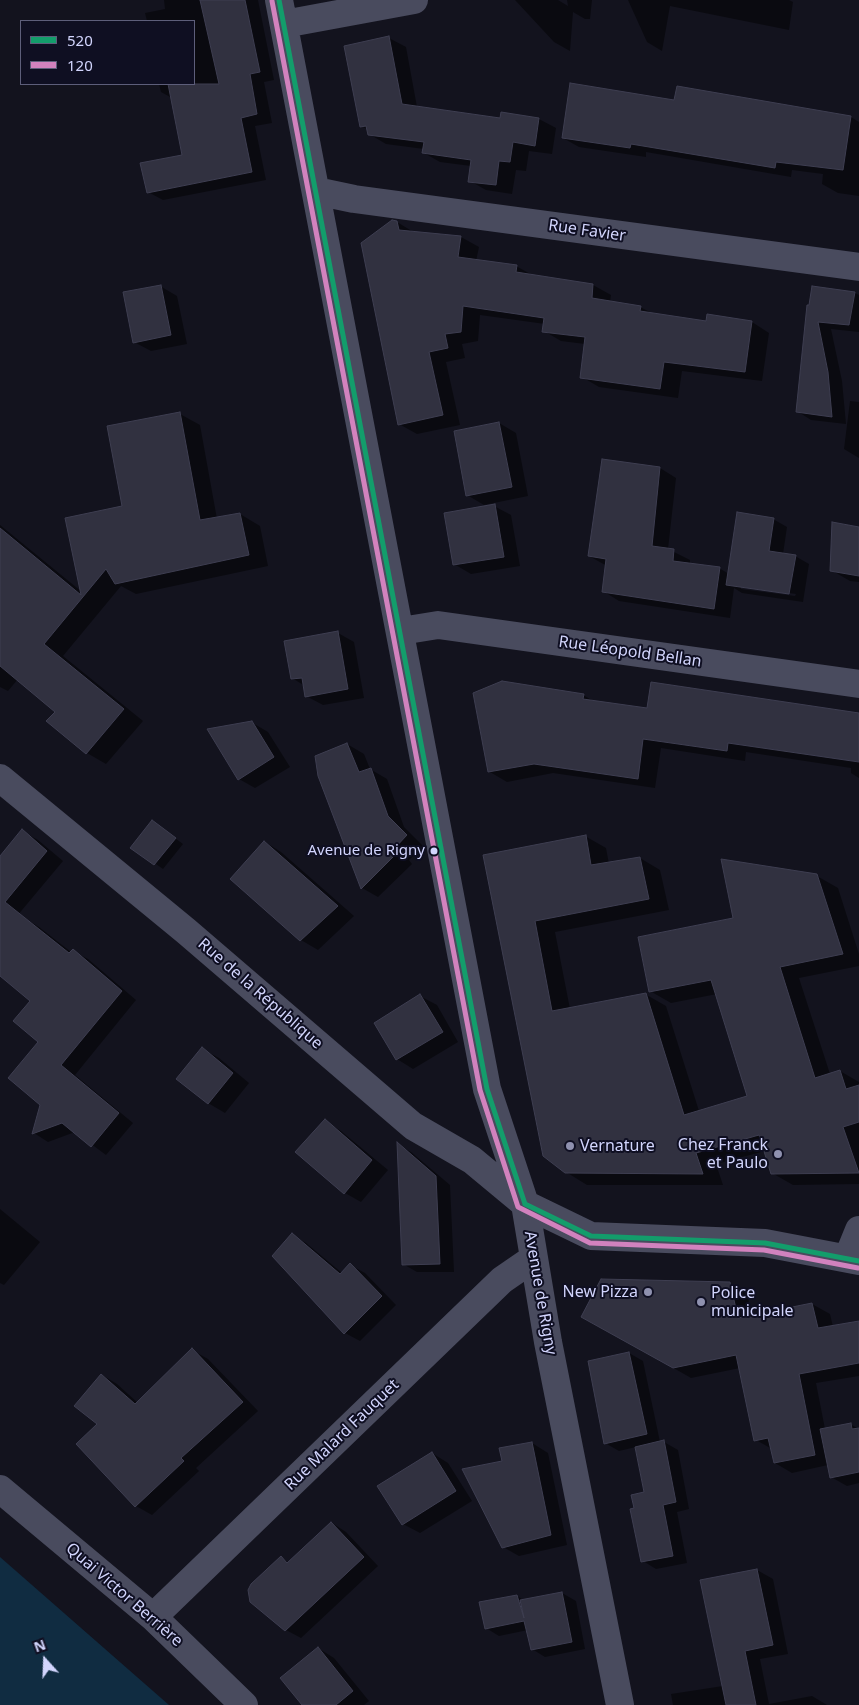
<!DOCTYPE html>
<meta charset="utf-8">
<style>
body{margin:0}
#map{position:relative;width:859px;height:1705px;overflow:hidden;background:#13131e;font-family:"Noto Sans",sans-serif}
canvas{display:block}
.legend{position:absolute;left:20px;top:20px;width:175px;height:65px;box-sizing:border-box;background:#0f0f22;border:1px solid #5d5e7a;margin:0;padding:6px 9px;list-style:none;font-size:15px;color:#d2d5fd}
.legend li{display:flex;align-items:center;gap:10px;height:25px}
.legend b{width:25px;border:1px solid #5d5e7a}
.north{position:absolute;left:20px;top:1635px;width:50px;height:50px;-webkit-text-stroke:4px #0f0f22;paint-order:stroke;rotate:340deg;font-size:14px;font-weight:700;line-height:20px;text-align:center;color:#d2d5fd}
.north::after{content:'';display:block;margin:auto;width:18px;height:22px;background:#d2d5fd;clip-path:polygon(50% 0,100% 100%,50% 72%,0 100%)}
</style>
<div id="map">
<canvas width="859" height="1705"></canvas>
<ul class="legend">
<li><b style="height:6px;background:#139d6b"></b>520</li>
<li><b style="height:6px;background:#d282be"></b>120</li>
</ul>
<div class="north">N</div>
</div>
<script>
const ctx = document.querySelector('canvas').getContext('2d');
ctx.lineJoin = 'round';
function paint(path, color) {
  ctx.fillStyle = color;
  ctx.fill(path, 'evenodd');
}
function toPath(rows) {
  const path = new Path2D();
  for (const r of rows) {
    path.moveTo(r[0], r[1]);
    for (let i = 2; i < r.length; i += 2) path.lineTo(r[i], r[i + 1]);
  }
  return path;
}
function trace(path, color, width, dash) {
  ctx.strokeStyle = color;
  ctx.lineWidth = width;
  ctx.lineCap = dash ? 'butt' : 'round';
  ctx.setLineDash(dash || []);
  ctx.stroke(path);
}
function label(font, color, halo, rows, align = 'center') {
  ctx.font = font + ' "Noto Sans",sans-serif';
  ctx.lineWidth = 4;
  ctx.setLineDash([]);
  ctx.textBaseline = 'middle';
  ctx.strokeStyle = halo;
  ctx.fillStyle = color;
  for (const [text, x, y, turn = 0] of rows) {
    ctx.save();
    ctx.translate(x, y);
    ctx.rotate((+turn || 0) * Math.PI / 180);
    ctx.textAlign = isNaN(turn) ? turn : align;
    if (halo) ctx.strokeText(text, 0, 0);
    ctx.fillText(text, 0, 0);
    ctx.restore();
  }
}
paint(toPath([
 [0,1557,169,1705,0,1705]
]), '#102c41');
paint(toPath([
 [164,0,258,0,274,80,264,82,272,123,255,126,266,180,163,200,148,192,183,156,172,98,161,92,159,84,194,84,194,21,147,21,145,13,165,9],
 [515,0,558,0,568,6,567,0,592,0,590,19,585,19,573,12,570,51,554,42],
 [628,0,789,0,793,2,789,30,670,6,662,51,647,42],
 [389,38,406,47,417,107,501,119,502,113,539,119,556,128,552,154,529,151,526,171,516,170,512,194,486,190,470,181,471,166,440,162,424,153,424,149,386,144,369,134,369,130,361,126],
 [675,101,851,117,859,122,859,196,838,193,822,184,823,174,792,170,791,177,646,152,646,157,579,147,563,138],
 [397,222,415,233,461,237,479,247,476,261,516,266,534,276,593,285,611,295,610,302,640,307,654,314,707,323,752,322,769,333,762,381,682,371,678,398,599,387,582,377,585,344,561,341,544,331,545,324,480,315,478,341,462,344,465,358,446,362,460,425,417,434,399,424],
 [160,286,177,296,187,344,151,351,134,342],
 [855,293,859,295,859,332,831,329,842,381,846,424,811,420,797,411,808,306],
 [850,401,859,402,859,458,844,449],
 [180,414,200,425,217,519,240,514,260,526,268,566,136,594,121,586,63,656,143,721,106,764,87,753,57,711,18,679,8,691,0,687,0,525,82,592,124,507],
 [499,423,516,433,528,496,484,505,467,495],
 [660,468,676,478,668,549,690,560,690,564,719,568,729,574,773,519,787,527,783,554,795,556,809,564,803,602,742,593,734,588,730,618,619,601,603,591,607,566,589,556],
 [741,586,796,594,795,596,741,589],
 [494,506,511,515,520,566,471,574,454,564],
 [859,528,859,582,850,581,831,570],
 [338,633,354,642,364,698,323,705,306,696,305,686,292,678],
 [583,695,595,702,648,709,859,713,859,778,851,773,851,768,746,752,745,761,661,748,655,788,553,773,507,782,490,772],
 [251,722,268,732,290,767,255,788,239,779],
 [347,744,364,754,370,769,387,779,404,827,423,846,409,860,412,864,378,897,362,888],
 [153,822,183,844,163,869,132,847],
 [22,831,38,840,63,861,12,922,0,916,0,858],
 [585,836,606,848,609,864,640,858,660,870,669,910,555,932,570,1009,645,994,666,1006,699,1111,748,1097,717,994,671,1003,650,991,735,919,817,876,838,888,859,954,859,966,799,978,830,1074,840,1071,859,1082,859,1184,793,1185,772,1173,765,1151,716,1164,723,1185,587,1185,566,1172,485,856],
 [265,842,281,852,354,916,318,950,301,940,232,879],
 [24,918,39,927,71,952,73,951,88,959,136,1000,75,1075,133,1123,106,1155,75,1132,48,1142,34,1133,41,1105,40,1042,32,1001,0,974,0,947],
 [420,996,437,1005,458,1042,413,1069,397,1059],
 [202,1049,219,1058,249,1083,225,1113,208,1103],
 [325,1121,341,1131,388,1170,361,1202,345,1193,297,1152],
 [398,1145,411,1152,450,1185,454,1272,417,1272,403,1264],
 [0,1209,40,1242,4,1285,0,1283],
 [292,1235,306,1243,342,1273,350,1265,365,1273,396,1305,360,1341,345,1333,274,1256],
 [730,1283,747,1293,752,1316,812,1304,830,1314,833,1327,859,1323,859,1376,816,1383,825,1429,850,1424,859,1429,859,1483,847,1486,831,1477,828,1465,792,1473,775,1463,772,1449,756,1440,740,1368,691,1378,583,1316],
 [192,1350,208,1359,258,1411,196,1468,199,1471,152,1515,136,1506,78,1444,98,1424,102,1375,117,1384,138,1403],
 [629,1353,643,1361,660,1442,664,1442,678,1450,689,1509,677,1512,687,1563,656,1569,643,1561,635,1509,645,1493,636,1447,619,1451,605,1443],
 [532,1443,548,1453,567,1545,519,1556,503,1547,503,1462],
 [432,1453,448,1463,472,1501,420,1533,403,1524],
 [332,1523,346,1532,378,1566,301,1638,286,1630,282,1558,289,1563],
 [757,1570,773,1579,788,1654,760,1659,769,1704,812,1696,827,1705,673,1705,671,1694,723,1686],
 [562,1593,576,1601,585,1649,545,1657,532,1649,528,1630,499,1636,486,1628,517,1596,525,1601],
 [318,1648,334,1658,369,1701,364,1705,304,1705]
]), '#0007');
const building = toPath([
 [200,0,245,0,260,72,250,74,257,114,241,118,252,172,147,193,140,163,182,155,168,84,219,84,200,0],
 [389,36,402,104,500,118,501,112,539,118,535,146,513,142,510,162,499,161,496,185,468,182,471,160,422,153,424,142,368,135,366,126,360,127,344,46,389,36],
 [570,83,674,100,677,86,851,116,843,170,776,162,775,168,631,144,630,148,562,138,570,83],
 [392,220,397,221,399,230,461,236,458,257,517,265,516,272,593,284,592,298,641,306,640,311,706,321,707,314,752,321,745,372,664,362,660,389,580,378,585,337,542,332,544,318,463,306,461,332,445,334,448,348,429,352,443,415,398,425,361,243,392,220],
 [161,285,171,335,133,343,123,292,161,285],
 [812,286,855,292,849,325,818,322,828,372,832,417,796,412,807,305,809,305,812,286],
 [180,412,200,520,240,513,249,555,115,584,106,569,44,644,124,709,86,754,46,721,55,712,0,666,0,528,81,595,65,518,122,506,107,426,180,412],
 [499,422,512,487,466,496,454,431,499,422],
 [602,459,660,467,652,546,674,549,673,561,720,567,714,609,602,592,606,559,588,556,602,459],
 [495,504,504,557,453,565,444,513,495,504],
 [737,512,774,518,769,551,796,555,789,594,726,585,737,512],
 [832,522,859,527,859,576,830,571,832,522],
 [338,631,348,689,305,697,302,678,291,679,284,641,338,631],
 [502,681,584,694,583,699,647,708,651,682,859,713,859,762,728,743,727,751,643,739,638,779,534,764,488,772,473,693,502,681],
 [252,721,274,757,238,780,207,729,252,721],
 [347,743,359,772,371,768,388,816,407,835,393,850,396,854,361,889,318,776,315,756,347,743],
 [152,820,176,838,154,865,130,848,152,820],
 [22,829,47,851,5,902,69,953,73,949,122,991,61,1065,119,1113,91,1147,62,1123,32,1134,40,1105,8,1078,38,1042,13,1021,30,1001,0,976,0,856,22,829],
 [586,835,591,865,640,857,649,899,535,921,552,1011,646,993,684,1115,747,1096,711,980,649,992,638,937,733,918,721,859,817,874,843,954,780,967,815,1078,840,1070,846,1089,859,1085,859,1122,843,1127,859,1173,771,1174,759,1135,696,1153,703,1174,565,1173,543,1156,483,855,586,835],
 [264,841,338,906,300,941,230,879,264,841],
 [420,994,443,1032,396,1060,374,1023,420,994],
 [202,1047,233,1073,208,1104,176,1079,202,1047],
 [325,1119,372,1160,344,1194,295,1152,325,1119],
 [397,1142,436,1176,440,1264,402,1265,397,1142],
 [292,1233,340,1274,350,1263,382,1296,344,1334,272,1256,292,1233],
 [601,1279,730,1282,738,1318,812,1303,818,1328,859,1321,859,1363,799,1374,815,1455,774,1463,768,1438,754,1441,736,1355,673,1368,581,1317,601,1279],
 [192,1348,243,1402,181,1458,184,1461,135,1507,76,1444,97,1424,74,1406,101,1374,135,1404,192,1348],
 [629,1352,647,1434,604,1444,588,1361,629,1352],
 [851,1423,852,1429,859,1428,859,1472,830,1478,820,1429,851,1423],
 [664,1440,676,1502,663,1505,673,1556,641,1562,630,1509,634,1508,631,1495,644,1492,635,1447,664,1440],
 [532,1442,551,1535,502,1548,462,1469,502,1461,499,1448,532,1442],
 [432,1452,456,1491,402,1525,377,1486,432,1452],
 [331,1522,364,1557,285,1631,250,1602,248,1590,251,1584,281,1556,287,1563,331,1522],
 [757,1569,773,1645,745,1651,756,1705,726,1705,700,1580,757,1569],
 [562,1592,572,1642,531,1650,524,1621,485,1629,479,1602,517,1595,524,1618,520,1600,562,1592],
 [318,1647,353,1691,336,1705,302,1705,280,1678,318,1647]
]);
paint(building, '#313140');
trace(building, '#3e3e51', 1);
trace(toPath([
 [279,0,487,1089,525,1204,548,1342,620,1705],
 [284,24,414,0],
 [316,191,354,199,859,267],
 [401,631,438,625,859,684],
 [0,778,186,931,413,1126,472,1160,525,1204,591,1236,765,1243,859,1261],
 [848,1257,859,1230],
 [0,1489,153,1617,244,1705],
 [153,1617,502,1280,534,1258]
]), '#494b5e', 28);
trace(toPath([
 [279,0,487,1089,525,1204],
 [525,1204,591,1236,765,1243,859,1261]
]), '#139d6b', 5);
trace(toPath([
 [272,1,480,1090,518,1207,590,1243,764,1250,858,1268]
]), '#d282be', 5);
for (const [x, y, r, color] of [
 [434,851,4.5,"#d2d5fd"],
 [570,1146,5,"#8f91af"],
 [778,1154,5,"#8f91af"],
 [648,1292,5,"#8f91af"],
 [701,1302,5,"#8f91af"]
]) {
  const dot = new Path2D();
  dot.arc(x, y, r, 0, 2 * Math.PI);
  ctx.fillStyle = color;
  ctx.fill(dot);
  trace(dot, '#0f0f22', 2);
}
label('15px', '#d2d5fd', '#0f0f22', [
 ["Avenue de Rigny",425,851]
], 'right');
label('16px', '#d2d5fd', '#0f0f22', [
 ["Rue Favier",587,231,8],
 ["Rue Léopold Bellan",630,652,8],
 ["Rue de la République",260,994,41],
 ["Avenue de Rigny",540,1293,80],
 ["Rue Malard Fauquet",342,1435,-44],
 ["Quai Victor Berrière",124,1595,41]
]);
label('16px', '#d2d5fd', '#0f0f22', [
 ["Chez Franck",768,1145],
 ["et Paulo",768,1163],
 ["Vernature",580,1146,"left"],
 ["New Pizza",638,1292],
 ["Police",711,1293,"left"],
 ["municipale",711,1311,"left"]
], 'right');
</script>
